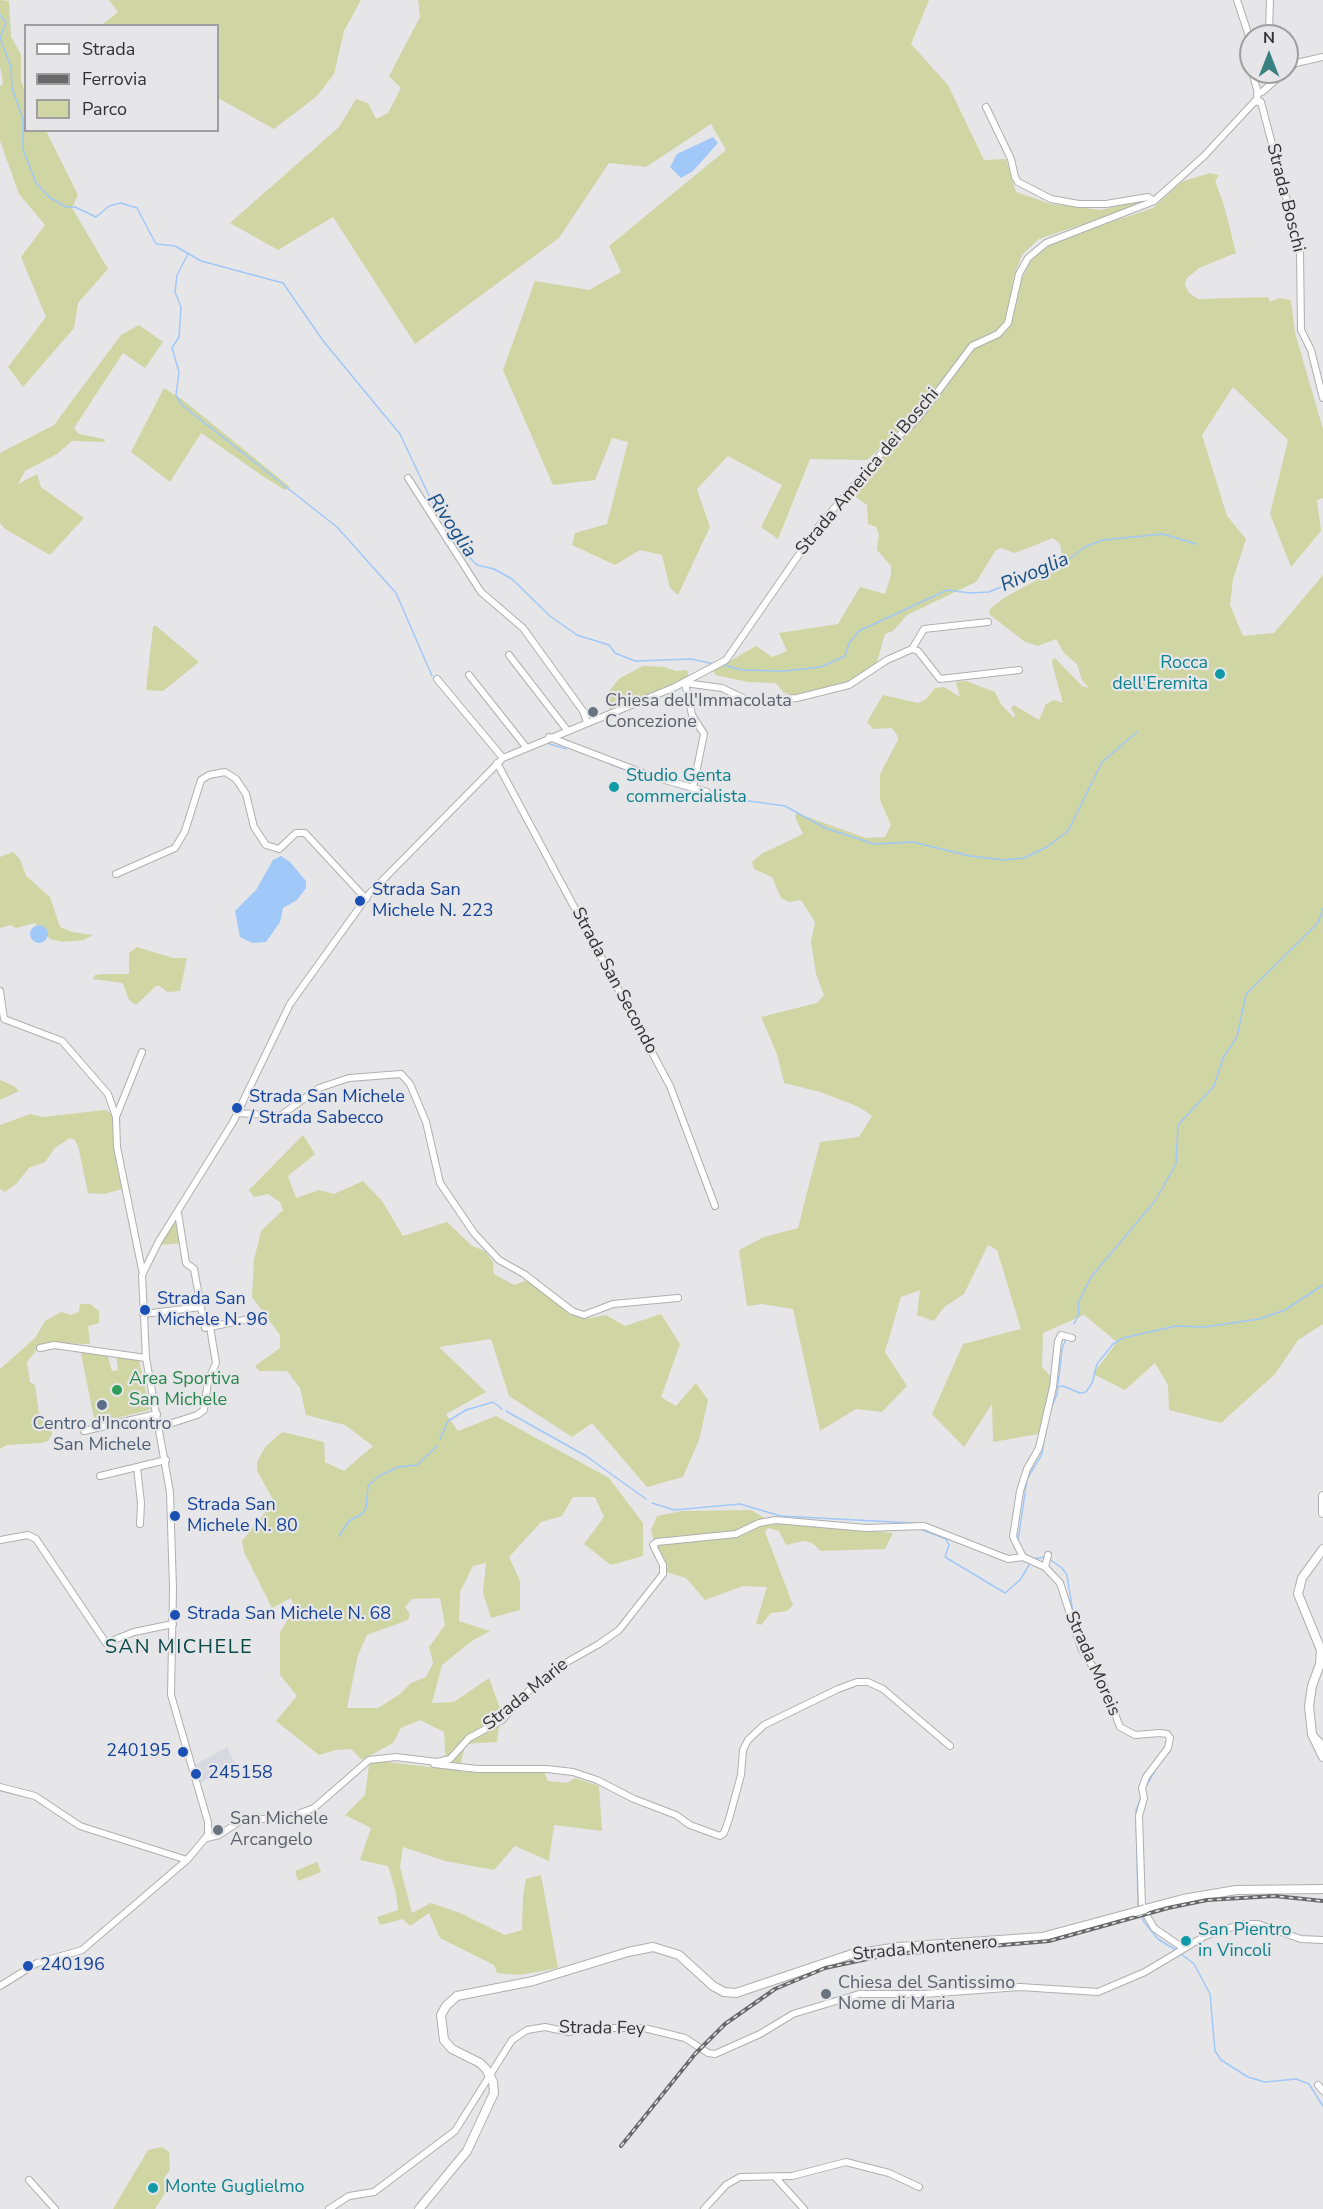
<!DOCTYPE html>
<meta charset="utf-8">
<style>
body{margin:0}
#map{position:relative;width:1323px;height:2209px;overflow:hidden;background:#e6e6e8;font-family:"Nunito Sans",sans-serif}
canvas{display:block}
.legend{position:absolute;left:24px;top:24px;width:195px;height:108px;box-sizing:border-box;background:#e6e6e8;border:2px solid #9e9e9f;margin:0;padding:8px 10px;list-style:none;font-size:18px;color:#323232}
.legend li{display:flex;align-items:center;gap:12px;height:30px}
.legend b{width:30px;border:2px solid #9e9e9f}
.north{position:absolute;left:1239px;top:24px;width:60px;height:60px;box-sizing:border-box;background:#e6e6e8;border:2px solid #9e9e9f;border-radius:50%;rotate:0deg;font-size:16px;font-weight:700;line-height:24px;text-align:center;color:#323232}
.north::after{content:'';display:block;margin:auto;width:21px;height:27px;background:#388180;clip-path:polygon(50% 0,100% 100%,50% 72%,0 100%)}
</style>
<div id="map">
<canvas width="1323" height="2209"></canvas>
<ul class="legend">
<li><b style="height:8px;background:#fff"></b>Strada</li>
<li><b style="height:8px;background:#69696a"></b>Ferrovia</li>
<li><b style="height:16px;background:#d0d5a4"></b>Parco</li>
</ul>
<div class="north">N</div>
</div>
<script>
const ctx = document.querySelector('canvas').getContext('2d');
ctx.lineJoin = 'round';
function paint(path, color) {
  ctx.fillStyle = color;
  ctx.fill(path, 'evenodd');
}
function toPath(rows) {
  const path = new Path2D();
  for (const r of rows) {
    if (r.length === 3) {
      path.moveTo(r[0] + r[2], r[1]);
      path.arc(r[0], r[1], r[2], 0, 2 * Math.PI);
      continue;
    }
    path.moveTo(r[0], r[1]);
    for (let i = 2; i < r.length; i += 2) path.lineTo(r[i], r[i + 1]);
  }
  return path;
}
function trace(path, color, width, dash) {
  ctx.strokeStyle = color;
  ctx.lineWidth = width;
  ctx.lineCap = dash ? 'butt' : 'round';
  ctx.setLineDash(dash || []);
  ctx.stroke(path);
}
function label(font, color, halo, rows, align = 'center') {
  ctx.font = font + ' "Nunito Sans",sans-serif';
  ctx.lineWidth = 4.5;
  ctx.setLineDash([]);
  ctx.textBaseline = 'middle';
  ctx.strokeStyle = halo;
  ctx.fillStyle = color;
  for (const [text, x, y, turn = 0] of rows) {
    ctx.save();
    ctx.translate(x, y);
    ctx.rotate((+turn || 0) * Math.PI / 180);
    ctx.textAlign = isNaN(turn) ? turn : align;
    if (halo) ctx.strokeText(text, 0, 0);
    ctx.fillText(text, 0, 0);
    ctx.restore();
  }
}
paint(toPath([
 [227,1747,235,1764,200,1783,195,1765]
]), '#d8d8e1');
paint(toPath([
 [0,0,9,1,11,37,21,54,21,81,25,91,26,130,46,131,78,195,72,208,108,269,78,303,74,328,23,387,8,367,46,317,21,257,45,225,19,194,0,141,0,87,3,83,0,66],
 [109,0,361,0,344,31,334,74,317,96,274,129,218,98,218,26,102,25,118,12],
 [418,0,929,0,911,44,948,85,984,160,1006,159,1016,192,1051,204,1101,210,1139,200,1132,208,1039,239,1022,255,1013,278,1011,302,1006,321,999,329,967,348,915,415,867,460,810,459,778,539,761,527,782,485,728,456,697,489,710,527,678,595,670,588,662,555,640,550,615,565,572,545,575,533,607,524,628,442,612,438,595,480,553,485,503,370,535,281,589,290,621,272,609,246,726,150,711,124,646,167,609,163,559,238,415,344,333,217,278,250,230,223,339,127,356,99,368,103,376,119,388,113,401,88,389,76,420,17],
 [1210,173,1219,175,1215,181,1224,205,1236,253,1199,268,1186,279,1185,285,1189,293,1198,299,1268,297,1270,302,1279,298,1291,300,1295,333,1323,429,1323,498,1317,500,1321,531,1291,567,1270,514,1288,440,1233,387,1202,435,1227,516,1246,539,1233,579,1230,605,1243,636,1274,633,1323,575,1323,1324,1298,1340,1275,1374,1221,1423,1169,1410,1168,1385,1155,1363,1125,1390,1093,1374,1117,1342,1084,1315,1043,1333,1042,1367,1053,1379,1038,1434,993,1442,992,1404,964,1447,932,1414,963,1344,1021,1329,997,1250,988,1245,964,1294,944,1307,934,1321,917,1315,920,1290,901,1297,885,1352,907,1386,882,1412,856,1409,820,1431,793,1309,762,1304,747,1306,739,1250,764,1237,798,1228,820,1142,859,1137,872,1116,859,1107,820,1092,784,1083,777,1054,761,1017,817,1003,824,995,816,974,811,942,815,922,801,900,789,902,781,898,772,877,754,869,752,862,761,854,803,834,795,817,796,813,866,838,885,837,891,825,880,800,880,774,898,740,897,735,892,728,873,729,867,722,883,695,918,703,926,699,935,688,944,687,960,697,956,682,966,681,995,692,1001,704,1014,718,1015,715,1011,708,1014,705,1039,720,1046,704,1054,700,1063,703,1053,667,1052,660,1055,658,1082,686,1089,688,1082,680,1077,664,1064,653,1056,639,1038,646,1025,642,989,614,990,609,1004,598,1060,567,1062,556,1060,544,1053,538,1015,553,1001,548,996,550,976,582,907,615,893,631,885,634,877,662,853,681,813,694,792,695,783,692,776,683,748,682,715,675,714,670,756,646,772,657,787,651,779,633,838,624,860,587,885,594,891,575,891,566,877,550,879,534,876,527,868,524,867,505,851,494,889,449,921,420,966,357,975,347,995,338,1010,327,1022,278,1033,256,1060,239,1153,208,1181,182],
 [139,325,163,342,145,368,123,353,74,428,79,434,104,439,105,442,72,441,57,454,25,471,18,484,37,474,41,487,84,518,50,555,5,529,0,523,0,453,54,425,121,335],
 [164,388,183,400,290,487,285,490,267,479,201,433,170,482,131,452],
 [155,625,199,662,163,691,146,690,153,627],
 [643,666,664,667,676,671,687,670,689,677,610,710,604,697,620,678],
 [13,852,20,859,26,876,50,897,60,927,72,932,93,935,84,940,63,942,50,939,35,923,16,928,11,925,0,928,0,857],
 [137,947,173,958,187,958,180,991,167,992,160,986,156,986,136,1005,129,1000,123,983,93,979,95,975,103,974,129,974,129,953],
 [0,1080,14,1086,19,1091,0,1100],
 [105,1110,111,1113,113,1118,114,1149,122,1189,104,1194,88,1193,78,1146,75,1140,70,1138,55,1148,45,1162,29,1168,16,1184,5,1192,0,1189,0,1125,30,1114,42,1117],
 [303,1135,315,1154,288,1176,296,1198,319,1190,334,1194,363,1181,382,1201,403,1236,447,1222,472,1246,485,1251,493,1262,494,1274,514,1285,527,1280,571,1315,585,1319,606,1315,625,1326,661,1314,680,1344,661,1397,676,1406,696,1383,708,1400,699,1440,683,1477,647,1487,592,1423,572,1437,509,1396,491,1339,439,1347,486,1392,446,1414,458,1431,496,1416,609,1478,643,1523,643,1556,611,1565,584,1544,604,1517,595,1497,573,1497,562,1516,541,1522,509,1557,520,1581,520,1610,491,1618,483,1593,486,1563,473,1566,460,1592,459,1621,490,1631,472,1641,442,1665,432,1703,454,1702,489,1678,501,1711,497,1742,466,1744,461,1761,462,1772,544,1772,548,1781,567,1783,575,1778,599,1786,602,1831,554,1825,549,1861,515,1846,494,1870,445,1861,403,1847,400,1867,412,1913,431,1903,460,1913,505,1935,522,1930,523,1896,526,1879,541,1875,558,1968,519,1975,497,1973,494,1965,440,1938,429,1913,410,1926,403,1919,380,1925,377,1917,398,1910,396,1893,388,1866,360,1860,371,1828,345,1815,365,1795,369,1765,380,1761,446,1769,444,1732,420,1720,401,1728,393,1743,362,1760,351,1749,336,1750,319,1755,276,1721,297,1696,280,1675,280,1632,295,1608,291,1598,272,1608,244,1552,242,1541,274,1501,257,1471,257,1462,265,1447,282,1432,324,1442,325,1462,344,1471,373,1446,345,1425,306,1415,300,1388,287,1371,259,1371,255,1366,280,1348,280,1335,252,1297,254,1260,261,1231,283,1210,280,1202,268,1194,254,1197,249,1190],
 [440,1598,445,1625,429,1647,433,1663,426,1677,411,1683,400,1694,378,1708,347,1708,358,1655,367,1635,408,1620,410,1614,405,1607,412,1599],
 [176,1219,181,1243,160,1245],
 [80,1304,90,1304,99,1311,99,1323,88,1326,90,1344,50,1343,39,1347,27,1362,30,1382,35,1385,39,1414,46,1416,52,1434,48,1441,41,1443,7,1445,0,1449,0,1369,35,1338,45,1321,61,1312,71,1315,79,1312],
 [80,1349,107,1353,112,1371,118,1370,116,1355,139,1360,150,1410,95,1423],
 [751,1510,771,1522,893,1533,885,1549,821,1551,812,1543,803,1541,786,1545,779,1531,768,1528,765,1532,793,1605,787,1611,771,1613,761,1625,756,1623,767,1587,743,1586,705,1600,686,1578,666,1572,668,1566,654,1542,651,1530,657,1516,681,1511],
 [317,1862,321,1872,298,1881,295,1871],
 [162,2147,169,2152,170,2170,164,2178,167,2188,165,2193,155,2209,113,2209,148,2150]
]), '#d0d5a4');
paint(toPath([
 [713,137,718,143,693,171,681,178,670,167,677,154],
 [281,856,290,862,306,881,306,888,297,900,283,908,280,922,266,942,252,943,240,937,235,911,256,890,273,860],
 [39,934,9]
]), '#a0c8f8');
trace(toPath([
 [0,15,6,22,0,38,11,67,12,88,23,119,23,149,36,183,49,197,66,207,75,207,96,217,109,206,121,203,137,208,156,244,175,246,201,261,283,283,324,342,400,434,432,502,467,555,477,565,494,569,512,579,550,616,577,635,609,645,615,653,635,661,691,659,715,664],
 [188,254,177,275,175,292,181,307,179,337,172,348,179,372,176,395,182,405,337,527,396,593,432,676],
 [723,665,742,670,784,671,821,667,845,656,849,643,859,631,947,590,970,593,989,592,1068,560,1085,547,1103,540,1163,534,1196,544],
 [547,743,566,749],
 [610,764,634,773],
 [673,785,699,794,785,806,825,828,874,844,913,842,970,856,1004,860,1024,858,1047,847,1068,831,1102,762,1137,732],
 [1074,1324,1079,1314,1078,1303,1091,1277,1155,1201,1176,1164,1178,1125,1214,1086,1223,1058,1237,1037,1246,994,1318,923,1323,908],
 [1058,1387,1063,1386,1080,1393,1086,1392,1092,1383,1097,1364,1113,1344,1123,1338,1176,1326,1204,1327,1259,1319,1285,1310,1323,1285],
 [1051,1409,1057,1394,1062,1349,1066,1338],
 [506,1411,586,1456,646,1499],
 [440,1439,448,1421,466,1410,493,1402,502,1409],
 [652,1503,674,1510,740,1504,781,1516,912,1523],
 [920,1529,946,1539,949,1545,945,1557,1005,1593,1020,1580,1029,1565],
 [339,1536,349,1521,362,1514,366,1508,368,1486,379,1476,398,1467,417,1465,437,1446],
 [1018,1541,1027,1479,1042,1454,1045,1434],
 [1048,1558,1062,1568,1067,1575,1073,1613],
 [1034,1559,1044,1557],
 [1082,1643,1106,1681,1113,1700],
 [1171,1748,1172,1738],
 [1145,1788,1156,1769],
 [1138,1906,1136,1810,1142,1795],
 [1141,1914,1144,1922,1158,1939,1176,1950],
 [1180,1953,1194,1964,1210,1994,1215,2051,1221,2060,1248,2077,1265,2082,1296,2079,1309,2084,1323,2106]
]), '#a0c8f8', 1.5);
const minor = toPath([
 [1237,0,1251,42],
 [1267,36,1269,31,1270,0],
 [1287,70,1296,63,1323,57],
 [1252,72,1258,93],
 [1258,102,1257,94,1262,92,1285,72],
 [1261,102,1300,251,1301,330,1311,350,1323,398],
 [986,107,1011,159,1015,177,1018,182,1051,199,1079,204,1106,204,1148,197,1154,201],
 [408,478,481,592,523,628,583,711,587,722],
 [912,649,924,629,988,622],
 [509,655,567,730],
 [469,675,526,747],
 [437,679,503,758],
 [549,737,651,776,693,788,704,734,692,715,685,683,722,688,747,700,756,701,797,698,849,685,887,660,912,649,918,651,940,679,1019,670],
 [497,763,670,1086,715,1206],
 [693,788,707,792],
 [116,874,175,848,185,831,201,780,209,775,225,772,236,779,246,794,254,827,266,845,279,849,296,833,305,833,366,899],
 [0,991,4,1019,62,1041,108,1094,116,1117,117,1147,142,1270],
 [238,1113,280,1116,319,1088,349,1078,401,1074,410,1084,426,1122,440,1183,474,1233,499,1260,524,1274,572,1311,584,1315,613,1304,678,1298],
 [116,1117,142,1052],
 [201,1307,205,1328],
 [143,1314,201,1307,194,1269,186,1263,178,1213],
 [1072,1338,1061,1335,1058,1341,1053,1387,1039,1448,1027,1469,1020,1491,1013,1537,1023,1557,1045,1567,1060,1583,1081,1648,1103,1683,1120,1727,1135,1735,1160,1733,1167,1734,1170,1738,1168,1748,1146,1777,1142,1788,1144,1798,1139,1816,1142,1907,1154,1928,1183,1948],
 [40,1348,54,1345,146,1358],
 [160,1427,197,1415,204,1410,208,1381,216,1363,210,1327,249,1319],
 [84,1431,157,1414],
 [137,1467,141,1503,140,1524],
 [100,1476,166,1460],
 [0,1540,28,1535,36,1539,106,1643,134,1632,173,1624],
 [1045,1567,1048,1555],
 [1313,1735,1323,1745],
 [434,1764,477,1769,547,1769,573,1772,597,1780,634,1799,676,1815,690,1825,720,1836,724,1833,729,1819,741,1775,743,1750,748,1740,764,1725,838,1689,857,1682,868,1682,883,1689,950,1746],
 [0,1787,35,1796,80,1826,187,1860],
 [207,1838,219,1835,245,1818,281,1820,314,1808,369,1760,396,1757,437,1762,450,1759,469,1738,502,1720,524,1695,553,1670,599,1644,619,1630,663,1574,663,1565,653,1545,657,1542,736,1534,759,1523,776,1520,866,1528,924,1526,1008,1559,1023,1557],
 [0,1986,37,1963,82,1950,187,1860,208,1835,208,1822,171,1695,173,1589,170,1492,146,1358,142,1275,159,1241,233,1122,290,1004,369,894,503,758,675,687,726,660,818,527,886,448,918,418,972,346,998,334,1008,323,1019,274,1028,258,1046,243,1154,201,1204,156,1256,100],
 [1318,2085,1323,2091],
 [775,2177,804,2209],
 [29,2180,55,2209],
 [329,2209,349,2196,374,2192,455,2131,512,2040,527,2030,545,2027,568,2032,591,2028,644,2028,685,2038,708,2053,715,2054,760,2034,793,2014,859,1994,924,1994,1020,1987,1098,1992,1145,1972,1205,1936,1242,1924,1258,1924,1301,1939,1323,1940],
 [704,2209,726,2185,740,2177,792,2176,846,2162,889,2173,919,2187]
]);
const major = toPath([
 [1323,1496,1323,1513],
 [1323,1549,1302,1578,1298,1594,1321,1650,1320,1664,1312,1686,1309,1706,1312,1734,1323,1757],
 [1145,1909,1183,1899,1236,1890,1323,1889],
 [419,2209,467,2151,494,2093,493,2082,486,2069,480,2063,452,2049,444,2040,441,2015,446,2006,457,1996,533,1981,628,1952,653,1947,679,1955,713,1986,724,1992,736,1993,852,1954,899,1947,1042,1937,1135,1912]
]);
trace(minor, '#afafb0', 8);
trace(major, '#afafb0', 10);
trace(minor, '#fff', 6);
trace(major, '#fff', 8);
const rail = toPath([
 [621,2146,695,2054,725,2024,775,1989,825,1968,886,1955,1049,1941,1168,1908,1207,1900,1275,1896,1323,1901]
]);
trace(rail, '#69696a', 4);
trace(rail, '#e6e6e8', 1.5, [4.5]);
const majorBridge = toPath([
 [1135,1912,1145,1909]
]);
trace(majorBridge, '#afafb0', 10, []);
trace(majorBridge, '#fff', 8);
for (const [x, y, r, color] of [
 [1220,674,6,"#0f9aa8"],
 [593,712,6,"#6b7280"],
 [614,787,6,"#0f9aa8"],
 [360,901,6,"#1a4fb4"],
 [237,1108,6,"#1a4fb4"],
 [145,1310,6,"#1a4fb4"],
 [117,1390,6,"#2e9e5b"],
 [102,1405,6,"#5c6f8a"],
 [175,1516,6,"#1a4fb4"],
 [175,1615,6,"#1a4fb4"],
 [183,1752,6,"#1a4fb4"],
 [196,1774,6,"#1a4fb4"],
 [218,1830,6,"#6b7280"],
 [1186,1941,6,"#0f9aa8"],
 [28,1966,6,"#1a4fb4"],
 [826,1994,6,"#6b7280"],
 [153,2188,6,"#0f9aa8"]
]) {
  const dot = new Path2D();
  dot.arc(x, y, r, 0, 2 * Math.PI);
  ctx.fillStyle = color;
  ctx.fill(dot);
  trace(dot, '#e6e6e8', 2);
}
label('18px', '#323232', '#e6e6e8', [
 ["Strada Boschi",1285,198,76],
 ["Strada America dei Boschi",868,472,-50],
 ["Strada San Secondo",614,981,62],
 ["Strada Moreis",1092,1664,66],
 ["Strada Marie",526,1695,-39],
 ["Strada Montenero",925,1949,-5],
 ["Strada Fey",602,2029,1]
]);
label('18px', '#0d838f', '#e6e6e8', [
 ["Rocca",1208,664,"right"],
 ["dell'Eremita",1208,685,"right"],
 ["Studio Genta",626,777],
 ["commercialista",626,798],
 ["San Pientro",1198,1931],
 ["in Vincoli",1198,1952],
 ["Monte Guglielmo",165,2188]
], 'left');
label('18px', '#5b616d', '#e6e6e8', [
 ["Chiesa dell′Immacolata",605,702],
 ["Concezione",605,723],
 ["San Michele",230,1820],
 ["Arcangelo",230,1841],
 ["Chiesa del Santissimo",838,1984],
 ["Nome di Maria",838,2005]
], 'left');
label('18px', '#164399', '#e6e6e8', [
 ["Strada San",372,891],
 ["Michele N. 223",372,912],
 ["Strada San Michele",249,1098],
 ["/ Strada Sabecco",249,1119],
 ["Strada San",157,1300],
 ["Michele N. 96",157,1321],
 ["Strada San",187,1506],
 ["Michele N. 80",187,1527],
 ["Strada San Michele N. 68",187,1615],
 ["240195",171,1752,"right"],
 ["245158",208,1774],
 ["240196",40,1966]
], 'left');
label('18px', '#27864d', '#e6e6e8', [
 ["Area Sportiva",129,1380],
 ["San Michele",129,1401]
], 'left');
label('18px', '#4e5e75', '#e6e6e8', [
 ["Centro d'Incontro",102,1425],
 ["San Michele",102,1446]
]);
label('italic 20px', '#174f88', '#e6e6e8', [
 ["Rivoglia",451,526,56],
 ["Rivoglia",1035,573,-23]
]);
ctx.letterSpacing = '1.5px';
label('20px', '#074949', '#e6e6e8', [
 ["SAN MICHELE",179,1648]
]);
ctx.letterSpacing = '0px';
</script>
